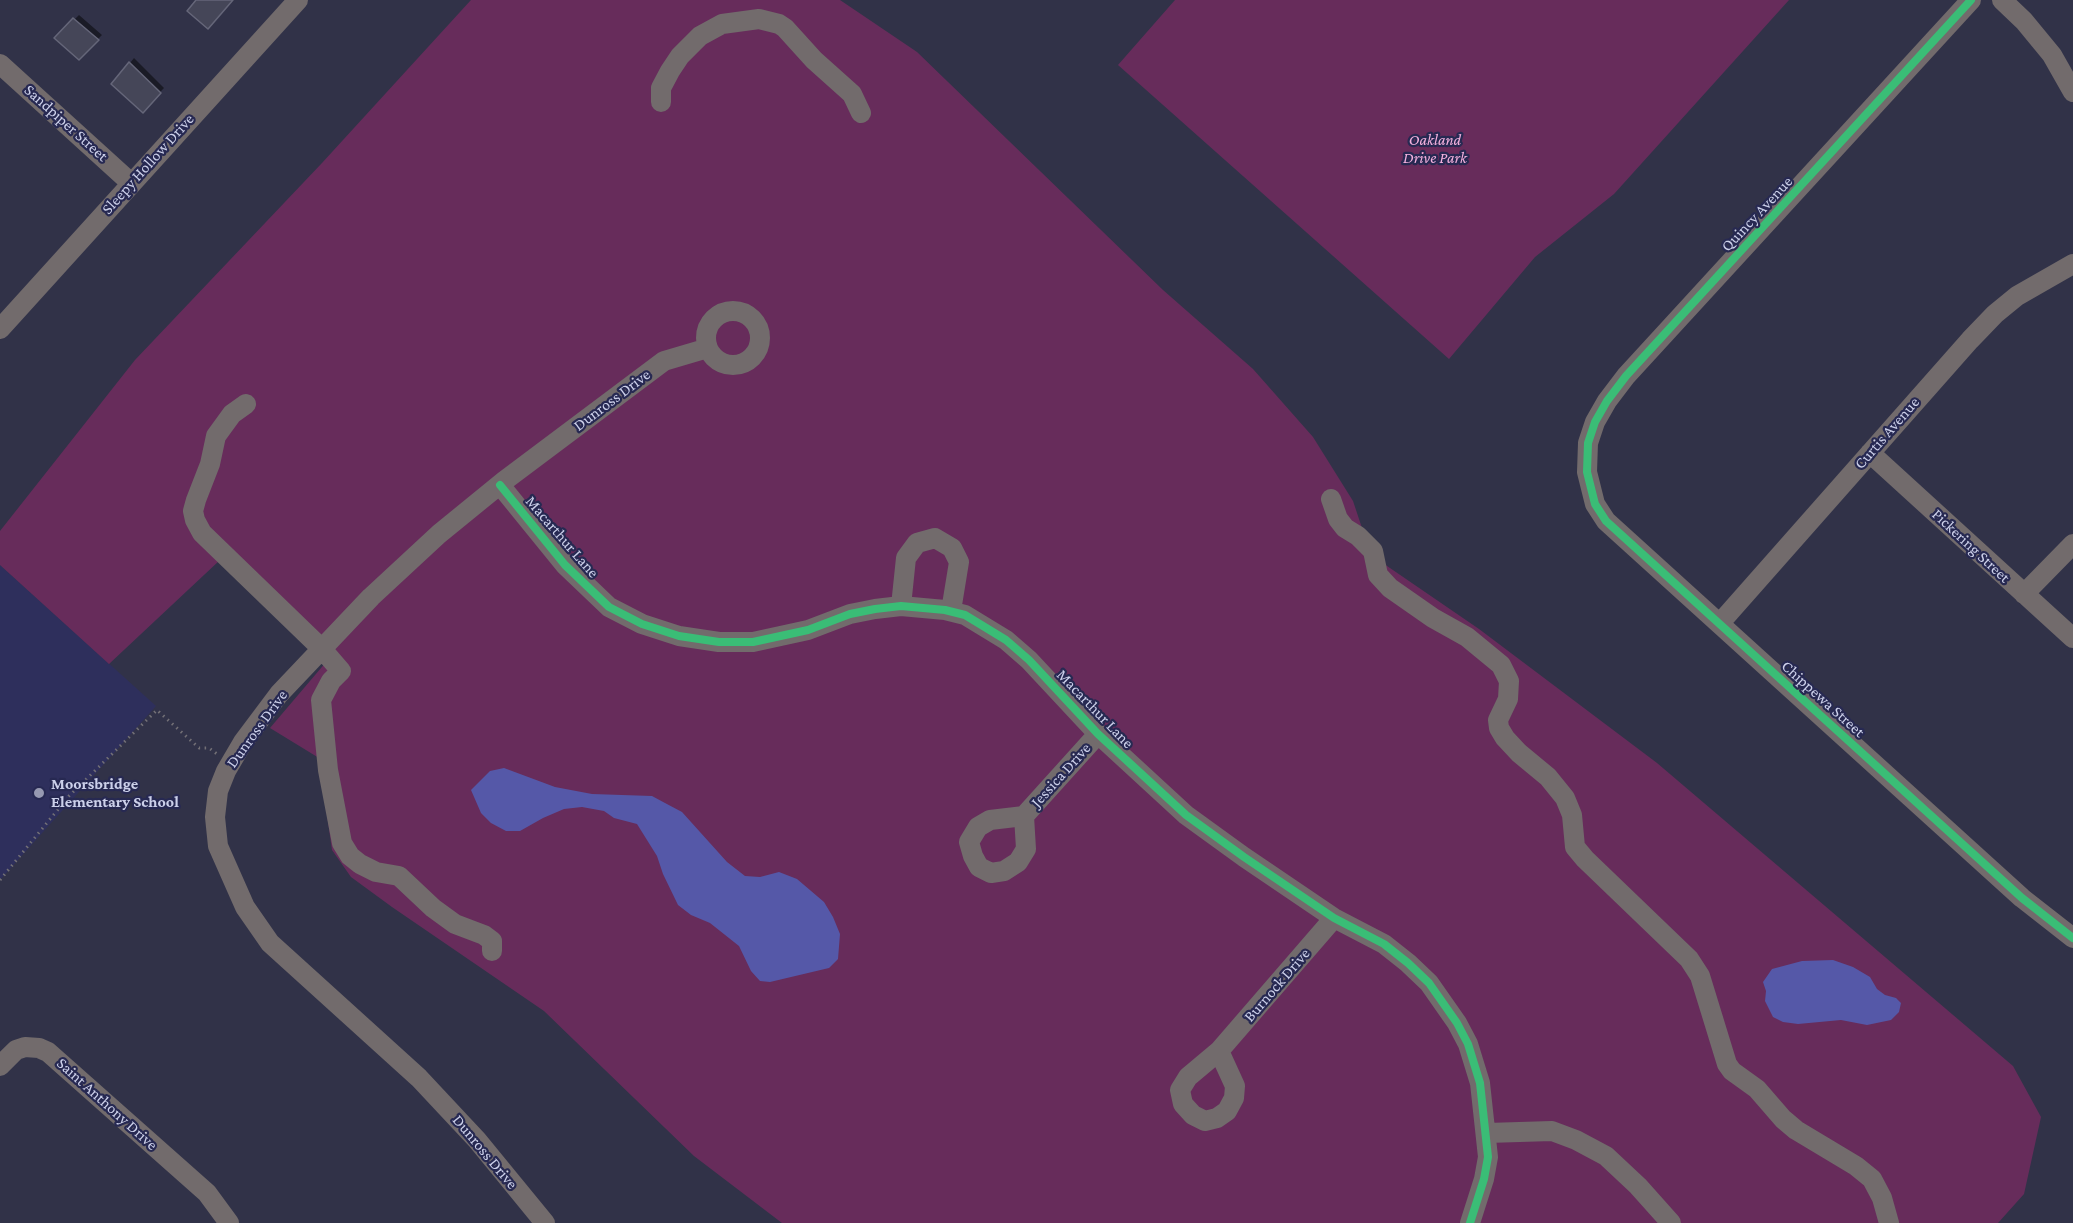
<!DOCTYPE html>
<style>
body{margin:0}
canvas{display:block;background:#313248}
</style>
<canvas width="2073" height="1223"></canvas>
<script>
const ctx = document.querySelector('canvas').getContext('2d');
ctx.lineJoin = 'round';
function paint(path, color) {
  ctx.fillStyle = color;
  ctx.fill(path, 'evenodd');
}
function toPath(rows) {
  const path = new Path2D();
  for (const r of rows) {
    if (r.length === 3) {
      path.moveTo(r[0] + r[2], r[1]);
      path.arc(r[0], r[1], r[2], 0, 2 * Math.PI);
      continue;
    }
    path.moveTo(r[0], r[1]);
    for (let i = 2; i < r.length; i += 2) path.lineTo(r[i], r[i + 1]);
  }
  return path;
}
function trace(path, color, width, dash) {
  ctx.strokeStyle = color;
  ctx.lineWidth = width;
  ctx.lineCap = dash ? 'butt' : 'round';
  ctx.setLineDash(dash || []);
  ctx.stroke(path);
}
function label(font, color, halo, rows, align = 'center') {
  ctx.font = font + ' "Crimson Pro",serif';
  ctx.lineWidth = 4.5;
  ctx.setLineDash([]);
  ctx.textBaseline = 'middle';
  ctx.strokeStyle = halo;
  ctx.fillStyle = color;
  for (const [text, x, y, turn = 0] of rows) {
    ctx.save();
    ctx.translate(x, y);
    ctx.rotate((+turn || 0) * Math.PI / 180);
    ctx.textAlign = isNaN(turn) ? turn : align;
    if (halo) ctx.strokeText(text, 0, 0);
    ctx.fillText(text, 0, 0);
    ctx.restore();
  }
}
paint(toPath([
 [0,565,156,706,0,880]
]), '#2e2f5c');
paint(toPath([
 [471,0,840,0,917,52,1163,290,1253,369,1313,437,1353,501,1371,555,1479,629,1657,763,2013,1066,2041,1117,2024,1194,1998,1223,782,1223,694,1156,544,1011,392,907,351,877,332,850,319,758,270,728,327,661,220,560,109,664,0,565,0,531,135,360,322,163],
 [1175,0,1789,0,1614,194,1535,257,1449,359,1118,65]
]), '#672c5b');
paint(toPath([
 [504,768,555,787,592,794,652,796,665,803,682,812,727,862,745,876,760,877,779,872,797,879,824,902,833,917,840,934,838,959,829,968,770,982,760,981,751,971,739,946,710,923,691,915,678,905,663,874,657,856,637,824,614,818,604,811,582,807,564,809,543,818,520,831,506,831,491,823,481,813,471,790,490,771],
 [1833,960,1853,967,1870,977,1877,989,1885,995,1896,998,1901,1003,1899,1012,1891,1020,1867,1025,1841,1020,1798,1024,1783,1022,1773,1017,1765,1001,1766,991,1763,982,1772,969,1802,961]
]), '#5558a8');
paint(toPath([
 [79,15,102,35,79,58,56,38],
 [134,58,164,88,142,111,113,84]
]), '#0007');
const building = toPath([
 [196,0,233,0,208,29,187,11,196,0],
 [73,18,99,40,79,60,54,38,73,18],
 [129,62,161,93,143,113,111,84,129,62]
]);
paint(building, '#454658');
trace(building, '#656679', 1.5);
trace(toPath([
 [0,880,69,796,157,710,199,748,209,748,217,754]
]), '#737076', 3, [1.5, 4.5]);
trace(toPath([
 [1971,0,1626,376,1607,401,1595,422,1588,443,1587,472,1595,504,1606,521,2022,898,2073,938],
 [2002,0,2024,21,2052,55,2073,92],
 [0,64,131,183],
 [661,102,661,88,670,71,680,56,700,36,722,24,759,19,779,24,785,28,814,60,852,94,861,113],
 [733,338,27],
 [0,329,298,0],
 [246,404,232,414,216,436,210,464,196,500,193,511,195,520,202,533,322,649,341,671,331,681,321,700,328,770,342,843,350,856,360,864,376,872,399,876,433,908,455,924,484,935,492,941,492,951],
 [1870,453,2073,638],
 [500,485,565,565,609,607,642,624,679,636,719,642,753,642,808,630,850,614,875,609,901,606,945,610,965,615,1006,640,1029,660,1098,734,1186,815,1244,857,1334,918,1384,944,1408,963,1429,983,1457,1023,1468,1044,1480,1083,1488,1157,1484,1179,1470,1223],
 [1331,499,1338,519,1345,528,1358,536,1373,551,1378,575,1390,588,1433,618,1467,637,1501,665,1509,681,1508,699,1498,720,1499,728,1505,738,1519,753,1548,777,1565,798,1572,815,1575,847,1585,859,1689,959,1700,976,1727,1064,1732,1071,1757,1089,1783,1119,1796,1130,1856,1166,1872,1179,1882,1198,1889,1223],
 [2024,594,2073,544],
 [901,606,906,558,917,543,935,538,952,548,959,562,951,611],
 [1720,623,1970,340,1995,314,2017,296,2073,264],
 [1024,816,1026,849,1018,862,1004,871,991,873,979,867,973,856,969,842,978,827,990,820,1024,816,1098,734],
 [1219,1051,1235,1086,1234,1098,1227,1111,1217,1118,1205,1121,1193,1115,1183,1104,1180,1090,1188,1077,1219,1051,1334,918],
 [0,1066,16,1050,25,1047,39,1048,48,1052,207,1193,229,1223],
 [1487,1133,1552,1131,1576,1140,1606,1156,1638,1186,1671,1223],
 [545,1223,477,1140,419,1078,270,943,245,907,218,846,215,817,218,791,226,771,243,742,279,694,371,597,439,534,504,481,664,361,708,348]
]), '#726b6c', 20);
trace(toPath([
 [1971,0,1626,376,1607,401,1595,422,1588,443,1587,472,1595,504,1606,521,2022,898,2073,938],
 [500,485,565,565,609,607,642,624,679,636,719,642,753,642,808,630,850,614,875,609,901,606,945,610,965,615,1006,640,1029,660,1098,734,1186,815,1244,857,1334,918,1384,944,1408,963,1429,983,1457,1023,1468,1044,1480,1083,1488,1157,1484,1179,1470,1223]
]), '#3abd76', 8);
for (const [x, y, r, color] of [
 [39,793,6,"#9699b1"]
]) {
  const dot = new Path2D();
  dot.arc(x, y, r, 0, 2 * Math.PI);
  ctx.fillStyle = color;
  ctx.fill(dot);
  trace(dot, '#272952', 2);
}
label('16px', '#ccd0ea', '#272952', [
 ["Sandpiper Street",66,123,42],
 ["Sleepy Hollow Drive",148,164,-48],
 ["Quincy Avenue",1757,214,-47],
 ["Dunross Drive",612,400,-37],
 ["Curtis Avenue",1887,433,-49],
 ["Macarthur Lane",562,537,49],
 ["Pickering Street",1971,546,43],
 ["Chippewa Street",1823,699,42],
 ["Macarthur Lane",1095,709,46],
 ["Dunross Drive",257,729,-54],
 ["Jessica Drive",1061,775,-48],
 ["Burnock Drive",1277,985,-49],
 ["Saint Anthony Drive",107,1104,42],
 ["Dunross Drive",485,1152,50]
]);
label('italic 16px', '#f4b1de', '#272952', [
 ["Oakland",1435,140],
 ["Drive Park",1435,158]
]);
label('bold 16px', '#ccd0ea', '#272952', [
 ["Moorsbridge",51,784],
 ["Elementary School",51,802]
], 'left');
</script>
